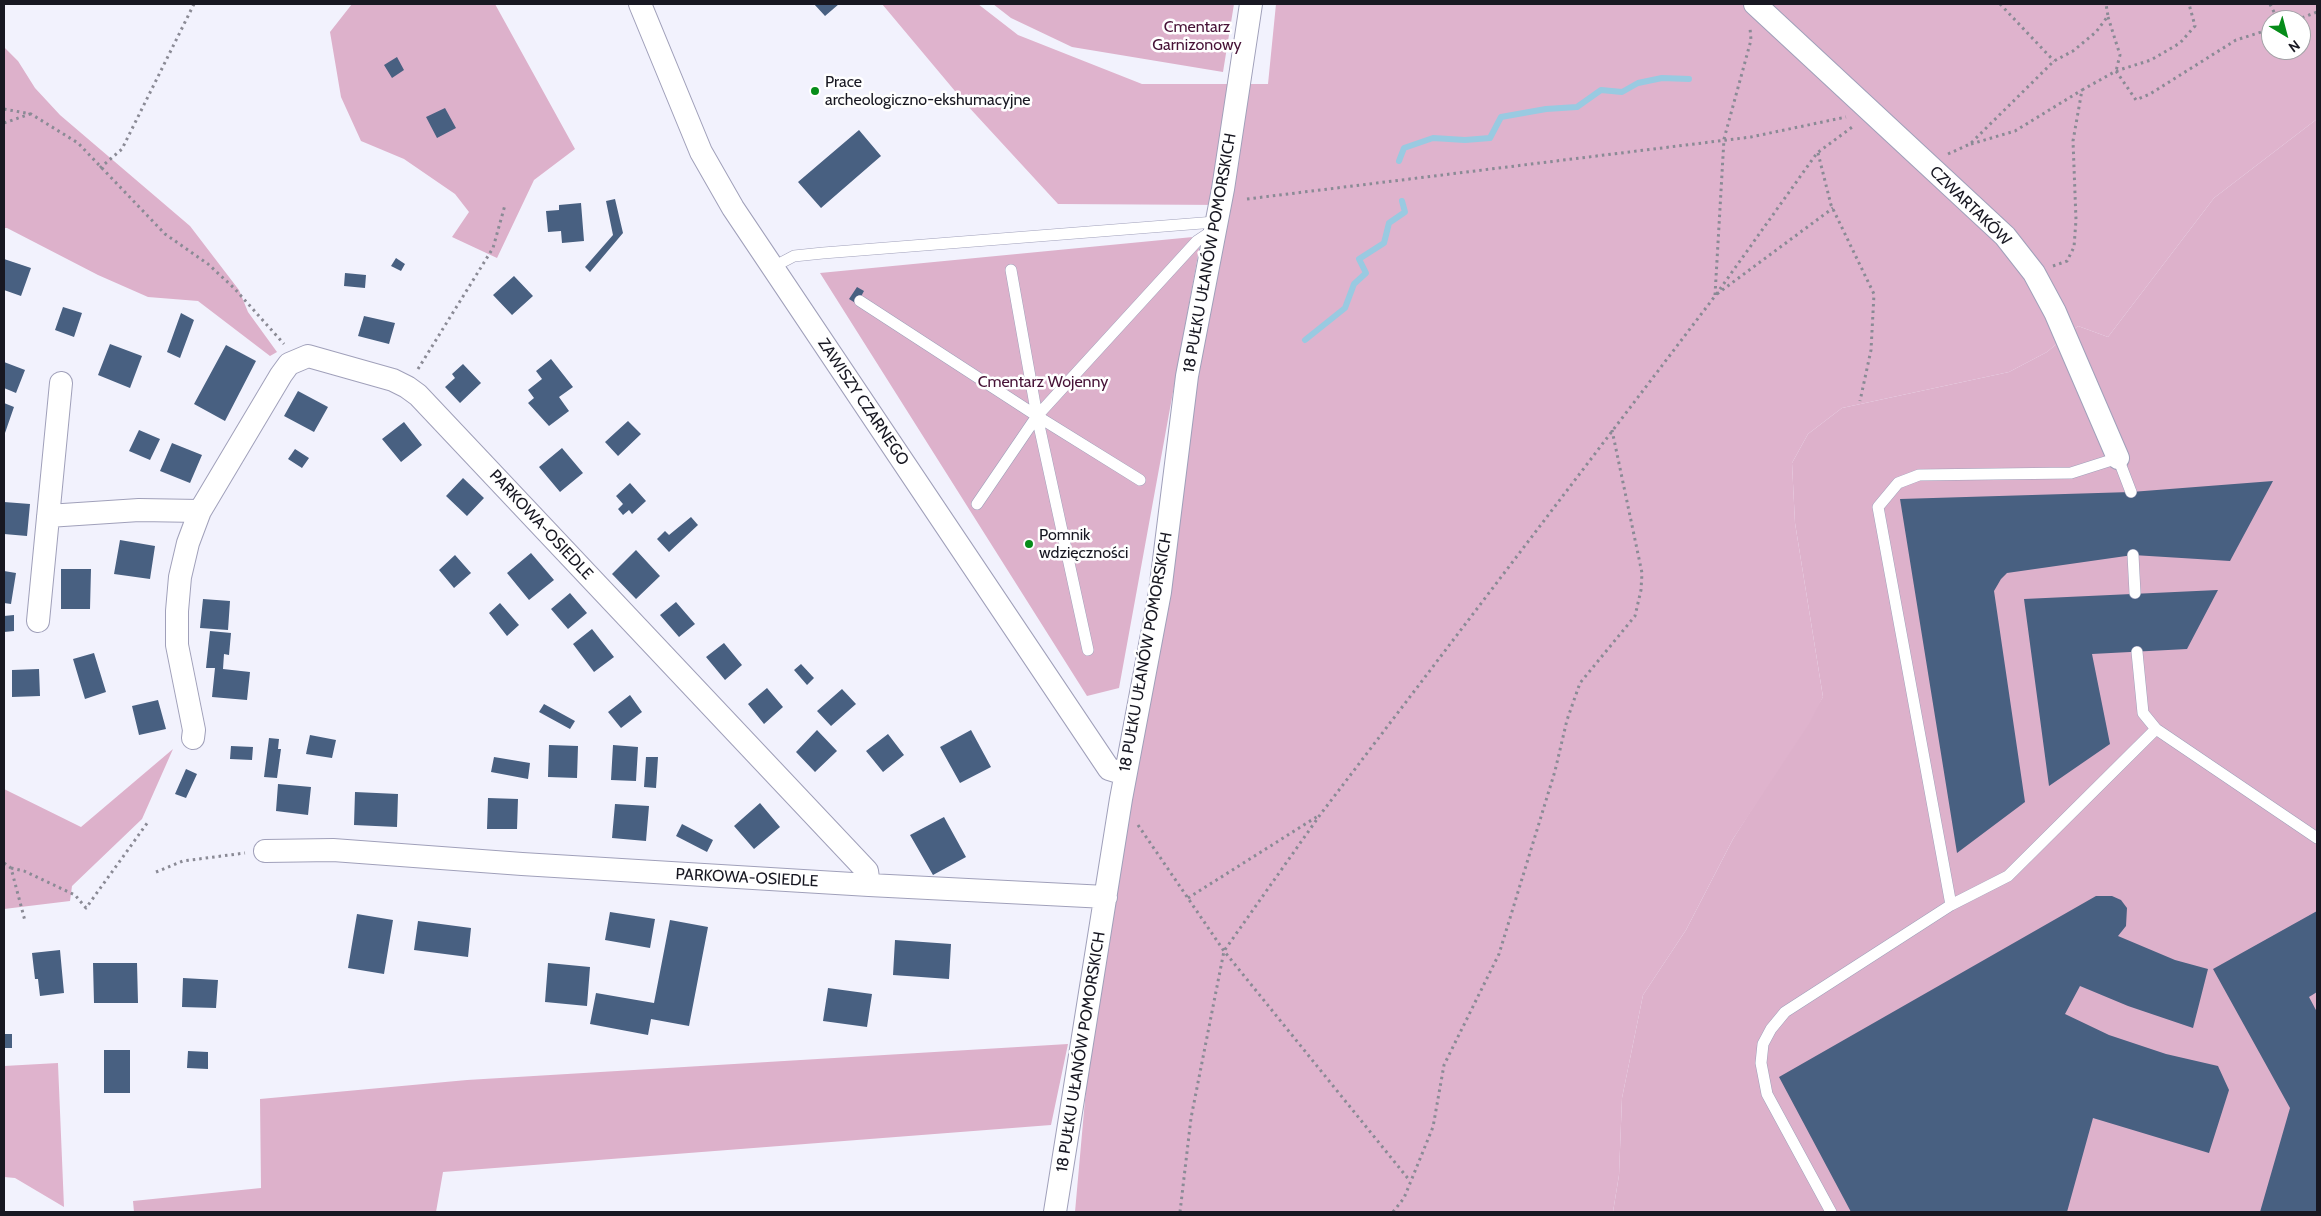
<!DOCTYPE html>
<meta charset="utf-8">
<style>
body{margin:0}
#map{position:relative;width:2321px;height:1216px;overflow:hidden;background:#f2f2fd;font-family:Cabin,sans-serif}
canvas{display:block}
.frame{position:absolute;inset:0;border:5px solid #181822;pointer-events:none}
.north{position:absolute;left:2261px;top:10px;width:50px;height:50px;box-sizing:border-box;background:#fff;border:1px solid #a3a3a7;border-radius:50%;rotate:143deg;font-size:14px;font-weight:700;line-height:20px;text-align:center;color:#181822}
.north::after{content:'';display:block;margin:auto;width:18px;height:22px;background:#068c19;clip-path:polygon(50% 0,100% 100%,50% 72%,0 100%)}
</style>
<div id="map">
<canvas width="2321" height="1216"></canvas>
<div class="frame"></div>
<div class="north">N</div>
</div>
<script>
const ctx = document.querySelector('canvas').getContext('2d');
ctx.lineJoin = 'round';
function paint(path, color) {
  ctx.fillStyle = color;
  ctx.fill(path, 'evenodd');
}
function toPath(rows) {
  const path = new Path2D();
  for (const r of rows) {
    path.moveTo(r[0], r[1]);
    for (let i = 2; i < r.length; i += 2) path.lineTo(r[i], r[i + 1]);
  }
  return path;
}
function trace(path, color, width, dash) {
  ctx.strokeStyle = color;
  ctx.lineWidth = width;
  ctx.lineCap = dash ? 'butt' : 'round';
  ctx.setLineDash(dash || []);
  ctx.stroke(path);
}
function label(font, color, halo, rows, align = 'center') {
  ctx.font = font + ' Cabin,sans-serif';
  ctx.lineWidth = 5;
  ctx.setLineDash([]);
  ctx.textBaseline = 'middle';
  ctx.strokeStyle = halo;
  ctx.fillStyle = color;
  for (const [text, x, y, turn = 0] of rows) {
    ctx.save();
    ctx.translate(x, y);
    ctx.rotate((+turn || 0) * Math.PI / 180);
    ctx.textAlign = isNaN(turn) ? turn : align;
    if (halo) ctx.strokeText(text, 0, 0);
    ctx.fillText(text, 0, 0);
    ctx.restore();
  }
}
paint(toPath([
 [352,4,495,4,575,149,534,180,497,258,452,237,469,212,455,194,404,159,361,141,341,97,330,32],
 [993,4,1234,4,1223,72,1072,47,1011,18],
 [4,47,18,61,35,88,60,115,190,226,239,290,248,312,277,352,270,356,198,301,148,297,98,275,7,228,4,228],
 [2317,119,2317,1212,1613,1212,1619,1175,1622,1098,1643,995,1686,930,1733,839,1823,697,1795,523,1792,463,1808,434,1842,408,2009,372,2047,352,2078,326,2108,337,2214,198],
 [1193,237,1200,244,1119,688,1087,696,820,273],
 [173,749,142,819,72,886,70,901,4,909,4,789,81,827],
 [1068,1044,1051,1125,443,1172,436,1212,134,1212,133,1201,261,1188,260,1099,467,1080]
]), '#ddb1cb');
paint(toPath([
 [882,4,978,4,1018,35,1142,84,1268,84,1276,4,2317,4,2317,119,2214,198,2108,337,2078,326,2047,352,2009,372,1842,408,1808,434,1792,463,1795,523,1823,697,1809,724,1733,839,1686,930,1643,995,1622,1098,1619,1175,1613,1212,1075,1212,1090,1044,1225,205,1058,204,965,103],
 [2271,20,2301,20,2301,50,2271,50],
 [58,1063,58,1064,64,1207,15,1178,4,1177,4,1066]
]), '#dfb3cd');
trace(toPath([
 [1399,161,1404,148,1433,138,1465,140,1490,138,1501,117,1546,109,1577,107,1601,90,1622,92,1638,83,1662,78,1689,79],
 [1305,340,1345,308,1354,284,1366,273,1359,259,1384,243,1389,223,1405,212,1402,201]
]), '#99cae1', 6);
paint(toPath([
 [814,4,839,4,825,16],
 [397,57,404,70,392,78,384,65],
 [445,108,456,128,437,138,426,117],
 [859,130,881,156,821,208,798,182],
 [615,199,623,233,590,272,585,267,613,235,606,201],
 [581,203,584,241,562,243,561,231,548,232,546,211,559,210,559,205],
 [396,258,405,264,401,271,391,266],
 [4,259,31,268,21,296,4,290],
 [345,273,366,275,365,288,344,286],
 [514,276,533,296,512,315,493,295],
 [857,287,864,291,857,304,849,299],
 [63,307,82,313,74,337,55,330],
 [181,313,194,320,180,358,167,352],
 [364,316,395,323,389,344,358,336],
 [110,344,142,356,130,388,98,375],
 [226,345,256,361,225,421,194,404],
 [551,359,573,387,559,397,569,411,549,426,528,403,534,398,528,390,542,379,536,371],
 [4,362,25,370,16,393,4,388],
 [463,364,481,383,460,403,445,387,455,378,452,374],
 [298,391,328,407,314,432,284,416],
 [4,403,14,407,5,433,4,432],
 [628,421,641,434,618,456,605,442],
 [404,422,422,445,401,462,382,439],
 [139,430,160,439,150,460,129,451],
 [172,443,202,455,190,483,160,471],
 [562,448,583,473,560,492,539,467],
 [295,449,309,458,302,468,288,459],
 [463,478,484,498,467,516,446,496],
 [2273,481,2230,561,2133,555,2007,573,2001,579,1994,591,2025,802,1957,853,1900,499,2131,492],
 [630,483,646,501,632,514,629,510,623,515,618,509,623,504,616,496],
 [4,502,30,504,27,536,4,534],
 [691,517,698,525,669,552,657,539,665,531,669,535],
 [120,540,155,546,150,579,114,574],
 [636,550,660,576,636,599,612,574],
 [531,553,554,580,529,600,507,573],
 [455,555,471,573,454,588,439,570],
 [61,569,91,569,90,609,61,609],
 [4,571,16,573,11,604,4,603],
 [2218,590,2187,649,2092,654,2110,744,2049,786,2024,599],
 [570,593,587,613,568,629,551,609],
 [203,599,230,601,228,630,200,628],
 [676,602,695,624,679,637,660,615],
 [500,603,519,625,507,636,489,613],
 [14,615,14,631,4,632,4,616],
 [592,629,614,657,594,672,573,644],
 [210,631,231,633,229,655,224,654,223,669,250,672,247,700,212,697,215,668,206,668],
 [724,643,742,665,725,680,706,657],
 [94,653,106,692,85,699,73,659],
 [801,664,814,678,807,685,794,670],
 [39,669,40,696,12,697,12,670],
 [767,688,783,707,764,724,748,704],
 [842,689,856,704,831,726,817,711],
 [630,695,642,712,621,728,608,712],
 [158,700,166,729,139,735,132,706],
 [544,704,575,721,570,729,539,712],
 [817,730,837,751,815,772,796,752],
 [971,730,991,767,960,783,940,747],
 [888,734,904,755,883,772,866,751],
 [310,735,336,740,332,758,306,754],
 [269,738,279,739,278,749,281,749,277,778,264,777],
 [549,745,578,746,577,778,548,777],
 [613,745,638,747,636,781,611,780],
 [231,746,253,747,252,760,230,759],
 [494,757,530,763,528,779,491,772],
 [646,757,658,757,656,788,644,787],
 [186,769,197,774,186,798,175,794],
 [278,784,311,787,308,815,276,811],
 [355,792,398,794,397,827,354,825],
 [488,798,518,799,517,829,487,829],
 [760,803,780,827,754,849,734,826],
 [615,804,649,806,646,841,612,838],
 [944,817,966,857,933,875,910,835],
 [682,824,713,840,707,852,676,836],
 [2096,896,2112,896,2121,900,2127,908,2126,926,2118,936,2175,960,2208,969,2193,1028,2128,1006,2080,986,2065,1014,2109,1035,2166,1054,2218,1066,2229,1090,2209,1153,2093,1118,2067,1212,1851,1212,1779,1077],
 [2317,911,2317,992,2309,997,2317,1012,2317,1212,2260,1212,2290,1108,2213,969],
 [610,912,655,919,650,948,605,940],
 [357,914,393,920,384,974,348,968],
 [670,920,708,927,689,1026,651,1019,648,1035,590,1024,596,993,654,1003],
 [418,921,471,928,468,957,414,950],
 [895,940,951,944,949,979,893,975],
 [60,950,64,993,40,996,38,979,35,979,32,953],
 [93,963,137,963,138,1003,94,1003],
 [548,963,590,967,587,1006,545,1002],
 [183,978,218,980,216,1008,182,1007],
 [828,988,872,994,867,1027,823,1021],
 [4,1034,12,1034,12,1048,4,1048],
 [104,1050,130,1050,130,1093,104,1093],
 [188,1051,208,1052,208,1069,187,1068]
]), '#486081');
const lane = toPath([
 [773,267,794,256,823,253,1215,222],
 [1011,270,1037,416,1088,650],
 [860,301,1037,416,1140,480],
 [2131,492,2118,458,2071,473,1919,475,1898,483,1878,507,1951,905,2008,876,2156,729],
 [977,504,1037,416,1197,241,1215,229],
 [2133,555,2135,593],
 [2137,652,2143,713,2156,729,2317,838],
 [1831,1212,1767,1094,1761,1063,1763,1044,1771,1029,1785,1012,1951,905]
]);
const street = toPath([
 [640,4,701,152,733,208,1109,769,1125,774],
 [1755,4,2005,236,2034,273,2055,312,2118,458],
 [48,516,139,510,200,511],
 [38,621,61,383],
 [193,738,194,730,177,645,177,611,180,577,188,543,200,511,281,375,289,364,308,356,393,380,407,387,418,395,867,871,869,885,1106,897],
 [265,851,333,850,522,864,869,885],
 [1055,1212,1121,799,1160,592,1187,376,1223,189,1251,4]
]);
trace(lane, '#a0a0ba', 12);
trace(street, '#a0a0ba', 24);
trace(toPath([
 [2000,4,2054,61],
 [2270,4,2278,20],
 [2108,17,2120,55,2116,71],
 [2296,20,2317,12],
 [2116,71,2151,60,2180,43,2195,26,2189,4],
 [4,109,31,114,78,143,165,234,208,264,234,288,284,344],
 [4,123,30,114],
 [1971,144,2015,131,2082,90],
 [1818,153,1831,205,1874,294,1871,350,1860,401],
 [1948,154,1970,144,2054,61,2073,51,2096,32,2108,16,2106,4],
 [100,168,122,149,194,4],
 [1247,199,1751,137,1846,117],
 [2053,266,2067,261,2074,247,2076,220,2073,141,2082,90,2116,71,2136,100,2150,94,2236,40,2271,29],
 [1717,294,1833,208],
 [1715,295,1724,139,1751,40,1750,28],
 [418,369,493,248,505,205],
 [1138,825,1224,951,1410,1181],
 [4,863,11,868,25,921],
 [11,868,24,871,75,895,86,908,148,822],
 [156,872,183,861,245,853],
 [1188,898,1318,816],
 [1180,1212,1191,1118,1224,951,1320,815,1715,296,1817,153,1855,125],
 [1393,1212,1404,1198,1433,1127,1444,1065,1499,954,1555,771,1567,720,1580,683,1635,616,1641,590,1642,573,1612,430]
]), '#8a8a95', 3, [2.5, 4]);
trace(lane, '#fff', 11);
trace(street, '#fff', 22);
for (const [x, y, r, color] of [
 [815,91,5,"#068c19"],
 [1029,544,5,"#068c19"]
]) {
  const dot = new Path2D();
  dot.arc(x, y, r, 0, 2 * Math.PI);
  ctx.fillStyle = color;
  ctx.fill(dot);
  trace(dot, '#fff', 2);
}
label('16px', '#471337', '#fff', [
 ["Cmentarz",1197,27],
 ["Garnizonowy",1197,45],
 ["Cmentarz Wojenny",1043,382]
]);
label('16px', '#181822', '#fff', [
 ["Prace",825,82],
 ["archeologiczno-ekshumacyjne",825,100],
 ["Pomnik",1039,535],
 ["wdzięczności",1039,553]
], 'left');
label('16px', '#181822', '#fff', [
 ["CZWARTAKÓW",1970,206,44],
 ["18 PUŁKU UŁANÓW POMORSKICH",1210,253,-80],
 ["ZAWISZY CZARNEGO",863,402,56],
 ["PARKOWA-OSIEDLE",541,525,47],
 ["18 PUŁKU UŁANÓW POMORSKICH",1146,652,-80],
 ["PARKOWA-OSIEDLE",747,878,3],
 ["18 PUŁKU UŁANÓW POMORSKICH",1081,1052,-81]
]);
</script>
